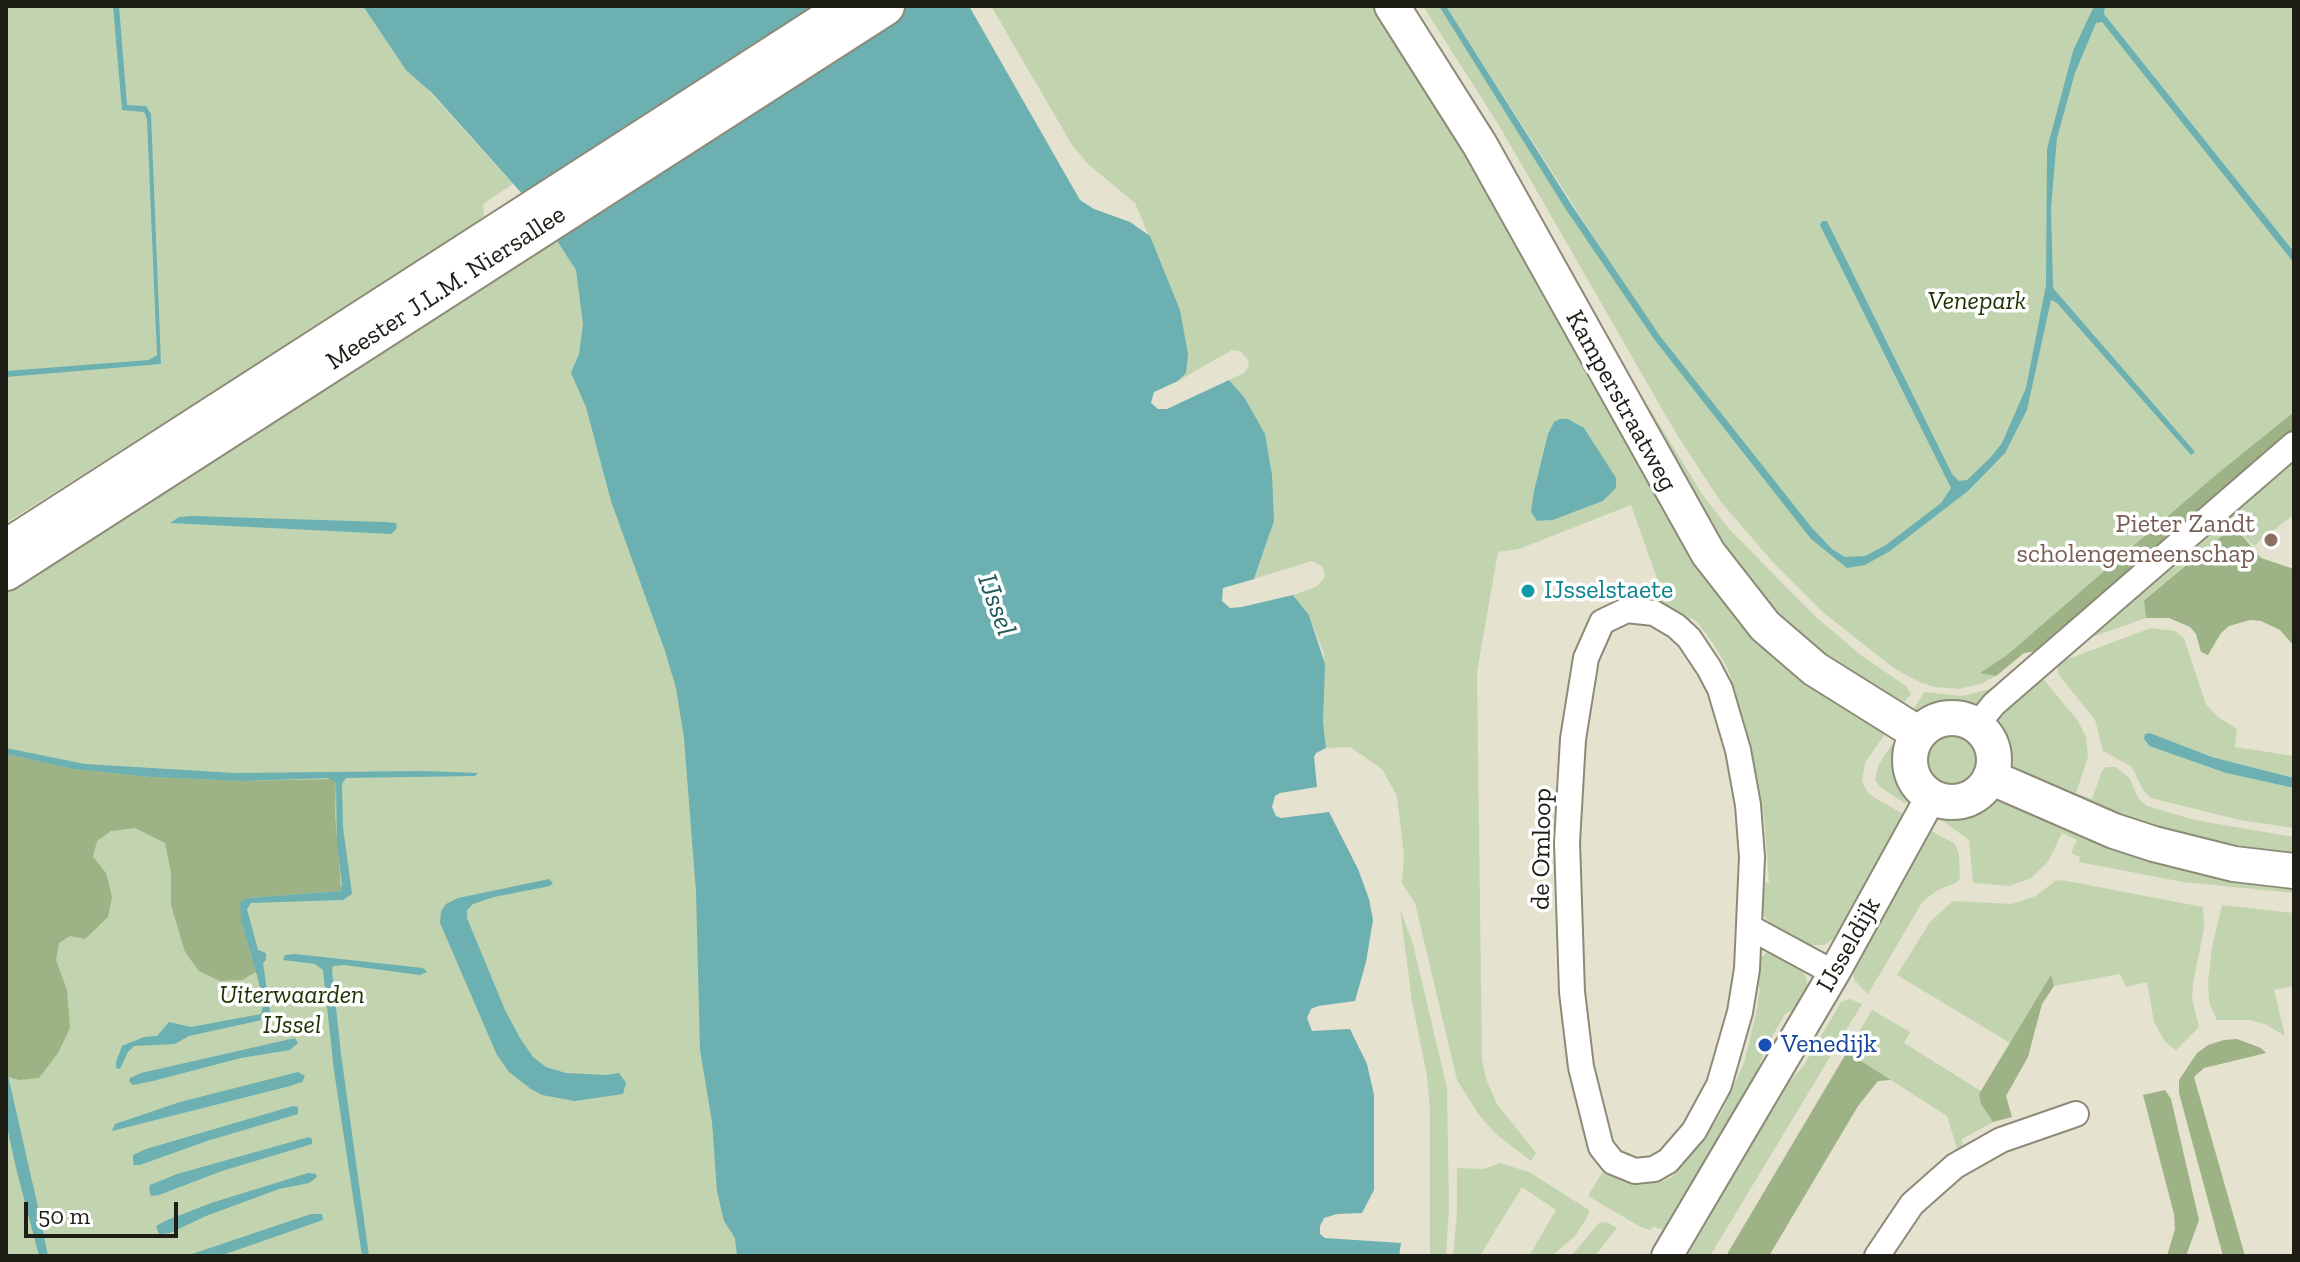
<!DOCTYPE html>
<style>
body{margin:0}
#map{position:relative;width:2300px;height:1262px;overflow:hidden;background:#e5e2cf;font-family:"Zilla Slab",serif}
canvas{display:block}
.frame{position:absolute;inset:0;border:8px solid #1e1d16;pointer-events:none}
.scale{position:absolute;left:24px;top:1202px;width:154px;height:36px;box-sizing:border-box;border:4px solid #1e1d16;border-top:0;padding-left:10px;font-size:24px;line-height:28px;white-space:nowrap;color:#1e1d16;-webkit-text-stroke:6px #fff;paint-order:stroke}
</style>
<div id="map">
<canvas width="2300" height="1262"></canvas>
<div class="frame"></div>
<div class="scale">50 m</div>
</div>
<script>
const ctx = document.querySelector('canvas').getContext('2d');
ctx.lineJoin = 'round';
function paint(path, color) {
  ctx.fillStyle = color;
  ctx.fill(path, 'evenodd');
}
function toPath(rows) {
  const path = new Path2D();
  for (const r of rows) {
    if (r.length === 3) {
      path.moveTo(r[0] + r[2], r[1]);
      path.arc(r[0], r[1], r[2], 0, 2 * Math.PI);
      continue;
    }
    path.moveTo(r[0], r[1]);
    for (let i = 2; i < r.length; i += 2) path.lineTo(r[i], r[i + 1]);
  }
  return path;
}
function trace(path, color, width, dash) {
  ctx.strokeStyle = color;
  ctx.lineWidth = width;
  ctx.lineCap = dash ? 'butt' : 'round';
  ctx.setLineDash(dash || []);
  ctx.stroke(path);
}
function label(font, color, halo, rows, align = 'center') {
  ctx.font = font + ' "Zilla Slab",serif';
  ctx.lineWidth = 7;
  ctx.setLineDash([]);
  ctx.textBaseline = 'middle';
  ctx.strokeStyle = halo;
  ctx.fillStyle = color;
  for (const [text, x, y, turn = 0] of rows) {
    ctx.save();
    ctx.translate(x, y);
    ctx.rotate((+turn || 0) * Math.PI / 180);
    ctx.textAlign = isNaN(turn) ? turn : align;
    if (halo) ctx.strokeText(text, 0, 0);
    ctx.fillText(text, 0, 0);
    ctx.restore();
  }
}
paint(toPath([
 [6,6,408,6,428,90,513,184,483,204,484,216,473,227,6,523],
 [991,6,1374,6,1437,99,1650,476,1885,734,1865,763,1862,781,1868,793,1875,798,1905,815,1845,930,1824,945,1803,945,1776,930,1762,914,1760,885,1769,882,1764,818,1748,734,1728,669,1712,642,1697,622,1692,618,1684,621,1661,608,1662,593,1631,505,1519,549,1498,552,1477,672,1482,1059,1486,1079,1497,1104,1536,1153,1531,1161,1496,1134,1479,1115,1457,1080,1415,903,1402,883,1404,855,1397,796,1382,769,1350,747,1326,748,1323,722,1324,654,1309,615,1293,595,1318,586,1325,576,1323,567,1312,561,1254,579,1268,539,1244,397,1229,380,1244,373,1249,366,1248,360,1240,351,1232,350,1178,381,1186,373,1180,310,1135,203,1088,164,1072,145],
 [1616,488,1603,501,1595,504,1553,520,1537,521],
 [1423,6,1439,6,1616,272,1446,6,2294,6,2294,418,2006,657,1981,673,1996,676,1980,684,1959,689,1934,687,1922,683,1895,669,1825,614,1771,560,1721,502,1677,435,1500,127],
 [557,239,566,241,609,350,876,1256,6,1256,6,592,487,286],
 [1651,411,1702,494,1729,529,1816,617,1862,656,1906,686,1911,694,1900,708,1859,684,1785,625,1737,572,1644,416],
 [2294,455,2294,514,2254,546,2234,526,2144,599,2146,618,2095,636,2089,632],
 [2151,628,2175,631,2184,638,2206,704,2218,717,2237,729,2235,747,2294,756,2294,778,2212,757,2150,733,2145,742,2149,746,2226,773,2294,788,2294,828,2240,820,2151,798,2143,790,2132,767,2103,751,2095,720,2059,675,2057,666,2060,662],
 [2040,675,2078,721,2086,737,2088,757,2076,793,2092,799,2102,771,2106,767,2116,767,2130,779,2138,798,2147,806,2195,820,2294,837,2294,860,2175,839,2016,772,2004,754,1997,735,1997,721,2002,710],
 [1998,687,1972,709,1912,712,1924,692,1962,696],
 [1952,760,28],
 [1892,744,1900,759,1908,789,1906,804,1880,787,1875,779,1879,764],
 [1991,801,2007,802,2294,881,2294,893,2183,882,2079,862,2080,857,2071,853,2077,840,2062,833,2048,862,2031,878,2009,886,1973,883,1969,840,1940,819,1945,814],
 [1930,830,1955,844,1959,854,1960,878,1956,883,1938,890,1923,901,1868,994,1855,981,1851,968],
 [2062,880,2203,907,2204,928,2193,984,2192,999,2199,1027,2176,1050,2165,1042,2154,1022,2147,982,2126,987,2120,974,2054,986,2051,976,2010,1043,1897,975,1930,922,1953,901,2012,904,2036,896,2055,881],
 [2222,905,2294,913,2294,986,2274,990,2285,1036,2267,1025,2250,1020,2217,1020,2209,1002,2208,982,2212,947],
 [1400,909,1413,944,1447,1088,1449,1208,1446,1256,1430,1256,1430,1110,1427,1076,1412,1001],
 [1768,952,1782,956,1801,969,1807,979,1807,993,1797,1008,1785,1014,1765,1049,1747,1101,1669,1231,1653,1227,1650,1230,1639,1226,1588,1196,1603,1171,1621,1181,1641,1185,1662,1181,1672,1177,1707,1135,1722,1111,1744,1063,1756,1013,1760,988,1753,981,1759,958],
 [1850,999,1862,1004,1710,1256,1679,1256,1767,1108,1804,1065,1841,1002],
 [1872,1010,1910,1032,1904,1043,1981,1091,1981,1104,1993,1122,1962,1139,1963,1149,1958,1152,1947,1116,1847,1052],
 [1500,1163,1529,1172,1589,1210,1588,1216,1575,1236,1552,1256,1529,1256,1556,1210,1522,1187,1481,1254,1483,1256,1453,1256,1457,1213,1457,1168,1484,1169],
 [1607,1222,1617,1228,1595,1256,1571,1256,1599,1223]
]), '#c2d4af');
paint(toPath([
 [2294,412,2294,433,2047,649,2024,653,1996,676,1980,673,2006,656,2211,479],
 [2234,526,2261,558,2294,569,2294,646,2280,630,2261,621,2250,620,2229,626,2221,633,2208,655,2201,652,2196,634,2190,627,2169,618,2146,618,2144,600],
 [6,754,73,769,150,777,242,781,333,779,336,782,335,814,341,889,339,891,249,898,241,921,256,972,242,980,220,981,199,971,185,952,171,905,171,872,165,843,135,828,111,831,97,841,93,857,106,873,112,897,108,917,85,939,70,936,59,943,56,960,67,990,70,1028,58,1053,39,1078,19,1080,8,1077],
 [2051,975,2054,986,2042,1004,2028,1057,2006,1096,2012,1117,1993,1122,1981,1104,1979,1094],
 [2237,1039,2261,1048,2266,1053,2204,1068,2194,1077,2245,1256,2223,1256,2179,1093,2179,1080,2197,1053,2208,1045,2224,1040],
 [1847,1052,1891,1080,1878,1081,1858,1106,1769,1256,1726,1256],
 [2165,1090,2171,1099,2199,1220,2186,1256,2167,1256,2175,1229,2174,1214,2143,1095]
]), '#9db285');
paint(toPath([
 [113,6,119,6,127,105,146,106,151,114,161,364,6,377,6,371,149,360,157,355,147,119,144,112,122,110],
 [363,6,969,6,1080,200,1094,209,1130,222,1150,236,1180,310,1188,354,1186,373,1178,381,1154,392,1151,403,1158,409,1167,409,1229,380,1244,397,1265,434,1272,475,1274,521,1254,579,1223,588,1222,601,1230,608,1242,607,1293,595,1309,615,1325,664,1323,722,1326,748,1316,753,1314,757,1317,787,1280,793,1275,796,1272,807,1276,816,1281,818,1329,812,1358,869,1369,899,1373,920,1366,962,1355,1001,1318,1006,1311,1009,1307,1018,1312,1031,1350,1029,1367,1064,1374,1095,1374,1190,1362,1213,1337,1214,1324,1218,1320,1226,1320,1234,1325,1238,1401,1243,1399,1256,737,1256,735,1238,724,1221,717,1191,712,1122,700,1050,696,892,684,738,676,688,665,651,611,501,586,407,571,373,579,354,583,324,576,270,554,236,525,197,432,93,406,70],
 [1439,6,1446,6,1571,204,1660,336,1812,528,1832,549,1845,557,1865,556,1886,545,1941,503,1951,488,1820,225,1822,221,1827,221,1952,474,1959,481,1967,480,1990,458,2002,443,2026,388,2046,285,2047,149,2073,51,2094,6,2105,6,2104,14,2294,252,2294,263,2102,22,2096,23,2075,73,2057,138,2051,208,2053,288,2195,452,2191,455,2057,303,2051,300,2027,410,2005,453,1968,491,1890,551,1865,565,1847,568,1811,539,1654,339,1565,208],
 [1560,419,1568,419,1584,428,1616,478,1616,488,1603,501,1595,504,1553,520,1537,521,1531,512,1534,491,1548,434,1554,422],
 [193,516,385,522,396,523,397,528,391,534,170,523,179,517],
 [2150,733,2212,757,2294,778,2294,788,2226,773,2149,746,2144,739,2145,734],
 [6,748,85,764,235,773,423,771,478,773,475,776,346,778,342,784,343,827,352,894,343,900,251,903,247,909,258,950,266,953,266,960,263,963,271,1018,189,1036,175,1044,134,1046,128,1052,120,1069,116,1068,116,1062,122,1046,144,1037,157,1036,169,1022,191,1027,261,1014,263,1006,258,979,241,921,240,905,241,901,248,898,340,891,342,885,337,845,336,782,328,778,242,781,150,777,73,769,6,754],
 [549,879,553,883,550,886,494,897,473,904,467,910,467,918,505,1010,520,1038,533,1057,546,1067,566,1073,607,1075,619,1073,626,1083,623,1094,575,1101,542,1095,531,1089,509,1072,497,1055,440,923,441,911,446,904,458,898],
 [295,954,423,968,427,972,420,975,344,965,333,966,332,970,341,1054,369,1256,362,1256,334,1071,323,970,315,964,283,960,285,955],
 [295,1038,298,1043,290,1050,241,1058,153,1081,133,1085,129,1081,130,1078,141,1073],
 [6,1067,38,1207,48,1256,39,1256,16,1168,6,1122],
 [298,1072,305,1076,302,1082,290,1086,112,1131,115,1124,180,1102],
 [293,1106,298,1107,298,1114,207,1141,140,1165,134,1165,133,1160,133,1155,146,1149],
 [309,1137,312,1139,312,1144,222,1171,159,1195,151,1196,149,1189,150,1185,177,1174],
 [308,1173,316,1174,317,1177,309,1183,279,1189,206,1216,170,1233,159,1234,156,1226,165,1221,211,1203],
 [311,1214,322,1214,323,1220,220,1256,186,1256]
]), '#6db0b1');
const minor = toPath([
 [6,541,837,6],
 [1627,610,1654,613,1676,626,1689,638,1709,668,1720,689,1738,750,1748,805,1752,857,1747,969,1740,1012,1719,1085,1694,1131,1668,1161,1654,1169,1635,1171,1613,1162,1601,1147,1581,1067,1572,992,1567,842,1573,739,1586,658,1602,622,1627,610],
 [1976,726,1994,704,2294,444],
 [1751,928,1834,973],
 [1877,1256,1912,1204,1955,1166,2001,1140,2076,1114]
]);
const tertiary = toPath([
 [1667,1256,1834,973,1931,797]
]);
const secondary = toPath([
 [1392,6,1480,145,1708,553,1765,626,1815,669,1919,734],
 [1952,760,42],
 [1990,777,2114,831,2154,844,2234,864,2294,871]
]);
const primary = toPath([
 [6,571,885,6]
]);
trace(minor, '#8d8a78', 28);
trace(tertiary, '#8d8a78', 34);
trace(secondary, '#8d8a78', 38);
trace(primary, '#8d8a78', 42);
trace(minor, '#fff', 24);
trace(tertiary, '#fff', 30);
trace(secondary, '#fff', 34);
trace(primary, '#fff', 38);
for (const [x, y, r, color] of [
 [2271,540,8,"#8d6e63"],
 [1528,591,8,"#0f9aa8"],
 [1765,1045,8,"#1a4fb4"]
]) {
  const dot = new Path2D();
  dot.arc(x, y, r, 0, 2 * Math.PI);
  ctx.fillStyle = color;
  ctx.fill(dot);
  trace(dot, '#fff', 3);
}
label('26px', '#1e1d16', '#fff', [
 ["Meester J.L.M. Niersallee",446,288,-33],
 ["Kamperstraatweg",1621,401,61],
 ["de Omloop",1542,849,-89],
 ["IJsseldijk",1849,945,-61]
]);
label('italic 26px', '#1f3100', '#fff', [
 ["Venepark",1977,302],
 ["Uiterwaarden",292,996],
 ["IJssel",292,1026]
]);
label('26px', '#785e54', '#fff', [
 ["Pieter Zandt",2255,525],
 ["scholengemeenschap",2255,555]
], 'right');
label('26px', '#0d838f', '#fff', [
 ["IJsselstaete",1544,591]
], 'left');
label('26px', '#164399', '#fff', [
 ["Venedijk",1781,1045]
], 'left');
label('italic 28px', '#20595a', '#fff', [
 ["IJssel",996,605,70]
]);
</script>
